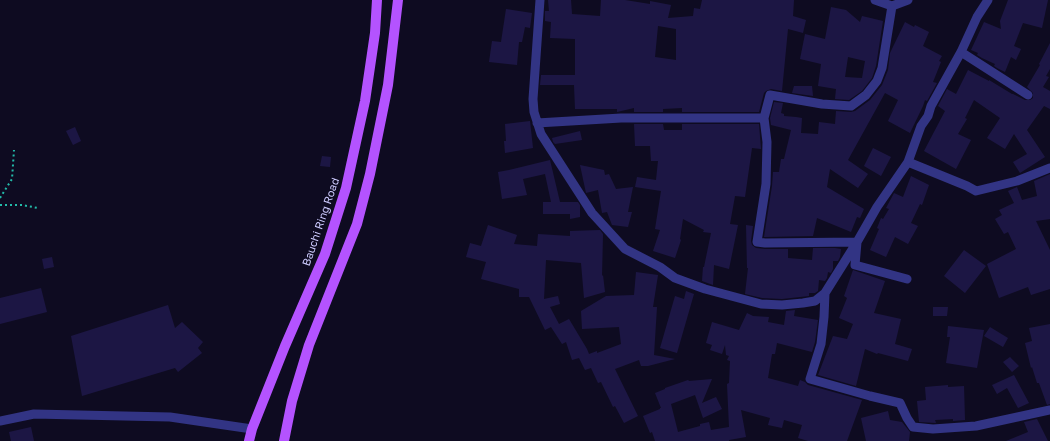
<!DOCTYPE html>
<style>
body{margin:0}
canvas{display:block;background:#0e0b21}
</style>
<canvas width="1050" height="441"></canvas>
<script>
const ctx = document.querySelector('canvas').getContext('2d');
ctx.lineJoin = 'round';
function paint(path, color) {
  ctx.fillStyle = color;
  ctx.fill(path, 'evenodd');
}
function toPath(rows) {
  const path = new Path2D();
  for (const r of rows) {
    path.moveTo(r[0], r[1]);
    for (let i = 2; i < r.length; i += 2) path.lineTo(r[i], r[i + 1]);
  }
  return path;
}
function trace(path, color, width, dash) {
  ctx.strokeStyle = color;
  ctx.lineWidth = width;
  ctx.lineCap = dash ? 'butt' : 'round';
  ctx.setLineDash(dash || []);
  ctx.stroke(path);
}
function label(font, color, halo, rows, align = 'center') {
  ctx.font = font + ' "Golos Text",sans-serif';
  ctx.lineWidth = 3;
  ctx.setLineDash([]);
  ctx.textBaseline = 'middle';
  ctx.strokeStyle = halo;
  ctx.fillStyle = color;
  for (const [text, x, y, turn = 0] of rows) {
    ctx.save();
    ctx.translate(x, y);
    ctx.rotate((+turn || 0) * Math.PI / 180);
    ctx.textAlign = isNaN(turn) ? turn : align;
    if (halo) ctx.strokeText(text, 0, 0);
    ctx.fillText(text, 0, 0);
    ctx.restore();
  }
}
paint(toPath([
 [548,0,571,0,572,14,600,16,601,0,625,0,650,4,650,1,671,5,668,18,693,16,694,8,700,9,702,0,794,0,793,16,806,20,803,33,788,29,782,91,771,89,766,91,764,93,759,112,682,112,682,108,663,109,663,112,634,112,634,108,617,112,617,109,575,109,574,85,540,85,541,75,575,75,575,39,550,38,551,22,545,21,545,11,549,11],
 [658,26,676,29,676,60,655,57],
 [1008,0,1048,0,1042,28,1023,23,1014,46,1021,49,1016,60,1011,57,1005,72,997,68,994,66,995,64,982,58,977,55,978,53,971,50,984,22,1001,29,1000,21],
 [831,7,846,10,860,22,862,16,883,21,876,66,872,78,862,91,849,100,835,99,836,89,818,86,821,64,800,59,805,34,825,39],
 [848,57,865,61,862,78,845,77],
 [506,9,532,13,530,28,525,27,522,42,519,42,517,65,489,62,492,41,501,42],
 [905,22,914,27,915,25,929,32,923,46,942,56,939,61,941,62,933,82,937,83,927,101,925,100,923,106,910,133,888,121,898,100,885,93,848,160,868,174,858,188,830,169,827,187,864,209,860,218,857,217,851,232,817,218,813,236,764,237,772,186,773,172,779,172,781,159,784,159,791,130,771,125,770,118,774,102,783,103,781,113,784,114,784,116,796,117,802,118,801,133,818,134,819,122,835,124,836,111,851,112,855,111,870,100,882,85,888,70,890,53],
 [1050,43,1050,69,1046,76,1049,77,1043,87,1050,91,1050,109,1044,106,1027,130,1045,157,1020,173,1013,162,1027,154,1014,134,1005,149,987,138,1000,118,974,100,965,118,967,119,958,134,971,140,956,169,924,151,945,111,938,106,947,89,956,94,968,70,989,81,989,80,1012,94,1013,94,1025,100,1030,100,1033,98,1033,93,1027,87,1040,65,1039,64],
 [794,86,812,86,813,96,792,93],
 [530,121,533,148,505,153,504,141,506,141,505,124],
 [634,124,663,124,664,130,682,130,682,124,759,124,761,149,752,148,745,197,735,196,730,224,738,225,729,269,714,265,713,285,702,281,703,267,704,267,711,233,703,232,704,230,683,219,680,239,681,240,675,258,653,251,660,230,655,229,661,191,635,187,637,177,656,180,658,161,651,161,650,146,635,146],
 [75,127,81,141,73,145,66,131],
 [580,131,582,140,555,144,553,142,552,138],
 [873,148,891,157,881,176,864,166],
 [322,156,331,157,330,167,320,166],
 [550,160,560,202,578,202,580,205,580,217,570,219,570,214,543,214,543,202,551,202,545,174,523,179,527,195,502,199,498,172,509,170],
 [580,165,604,170,605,175,609,174,616,189,633,187,628,212,632,212,628,227,612,225,607,212,602,213,598,190,586,193],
 [1050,174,1050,219,1036,221,1050,250,1050,289,1031,295,1028,287,999,298,987,264,1016,249,1008,232,1004,234,995,219,1002,215,999,210,1014,203,1008,191,1017,187,1022,200,1037,196,1034,181],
 [911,176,929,185,922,205,920,204,911,223,918,226,908,244,895,237,886,257,870,250,879,229,877,228,881,218,883,219,889,209,886,208,893,195,894,193,903,197],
 [488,225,517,235,514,244,537,246,538,234,570,236,570,231,600,230,603,234,602,276,603,275,605,292,584,298,581,263,546,260,544,299,558,296,560,304,550,307,559,324,569,319,587,349,589,354,597,351,597,353,621,344,619,327,582,329,581,311,606,296,634,295,636,272,658,275,653,307,657,307,654,355,675,359,648,366,641,366,639,360,615,369,638,416,624,423,615,406,613,407,601,382,598,383,591,368,585,370,579,358,572,360,566,342,562,344,551,327,545,330,529,297,519,297,519,289,481,279,486,262,466,257,470,243,481,246],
 [746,225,753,226,751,241,752,245,756,248,765,249,788,249,788,258,812,260,813,248,835,248,841,249,840,257,838,261,833,261,833,269,831,273,828,272,827,278,825,281,819,280,818,291,815,293,809,293,809,296,782,299,762,298,745,294,748,268,747,268],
 [964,250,986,266,965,293,944,276],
 [52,257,54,267,44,269,42,259],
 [853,270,885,281,874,313,901,319,895,344,912,349,908,361,878,353,877,354,865,349,856,386,818,375,833,336,847,339,853,324,839,318,847,298,844,296],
 [41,288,47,312,0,324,0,298],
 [686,291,694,294,677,353,660,348,675,296,684,299],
 [168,305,175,328,182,322,203,342,198,348,202,353,178,372,175,368,82,396,71,336],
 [933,307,948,307,947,316,933,316],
 [795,310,794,316,818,320,815,342,812,352,777,343,775,354,772,354,768,378,798,386,800,380,805,382,808,385,862,400,847,441,808,441,798,438,802,425,784,420,782,428,768,425,770,418,741,410,746,437,729,440,729,441,655,441,652,432,650,433,643,416,660,409,660,408,661,408,655,393,665,389,665,388,688,380,689,381,712,379,702,403,716,397,722,409,703,418,695,395,671,404,678,432,700,426,700,424,709,422,711,430,729,427,727,384,729,383,730,361,727,360,729,356,726,355,725,345,722,354,710,350,712,345,706,343,712,322,739,330,747,313,753,316,769,317,768,322,784,325,786,311],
 [1050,324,1050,404,1047,405,1039,383,1037,383,1032,367,1031,368,1025,343,1032,341,1029,328],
 [948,326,984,330,977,368,946,363,950,337,947,337],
 [990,327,1008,338,1003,347,984,336],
 [1010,357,1019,366,1012,372,1003,362],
 [1014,375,1029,403,1018,408,1007,388,997,394,992,385],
 [948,385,948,387,964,386,965,420,953,421,953,419,935,420,936,423,919,422,917,401,926,400,925,387],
 [888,411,890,420,902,422,910,432,909,441,866,441,861,418],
 [1037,419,1048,441,1006,441,1028,432,1024,422],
 [31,427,34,441,11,441,9,432]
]), '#1c1644');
trace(toPath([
 [0,198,12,179,14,150],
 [0,205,22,205,38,208]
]), '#23bba9', 2, [2, 3]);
trace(toPath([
 [540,0,533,99,534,112,541,134,592,213,625,249,660,267,675,278,705,289,761,304,782,305,803,303,815,301,825,293,857,242,877,207,908,162,921,126,928,116,931,106,961,52,977,17,988,0],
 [875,0,892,6,908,0],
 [892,6,882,68,877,81,866,95,851,106,822,104,770,95,764,118,767,142,766,184,757,242,765,243,857,242,855,265,907,279],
 [961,52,1028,95],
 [537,123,621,118,764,118],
 [908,162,967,186,976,191,1017,181,1050,168],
 [825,293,824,317,821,344,810,379,870,396,900,403,907,418,913,427,933,429,976,426,1050,410],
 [0,421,34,414,170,417,252,429]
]), '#323484', 9);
trace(toPath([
 [249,441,252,429,285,346,325,254,346,188,365,101,375,33,377,0],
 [284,441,292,401,309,345,357,224,370,174,388,85,398,0]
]), '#b453ff', 10);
label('11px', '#ceccff', '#0e0b21', [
 ["Bauchi Ring Road",321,222,-71]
]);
</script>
